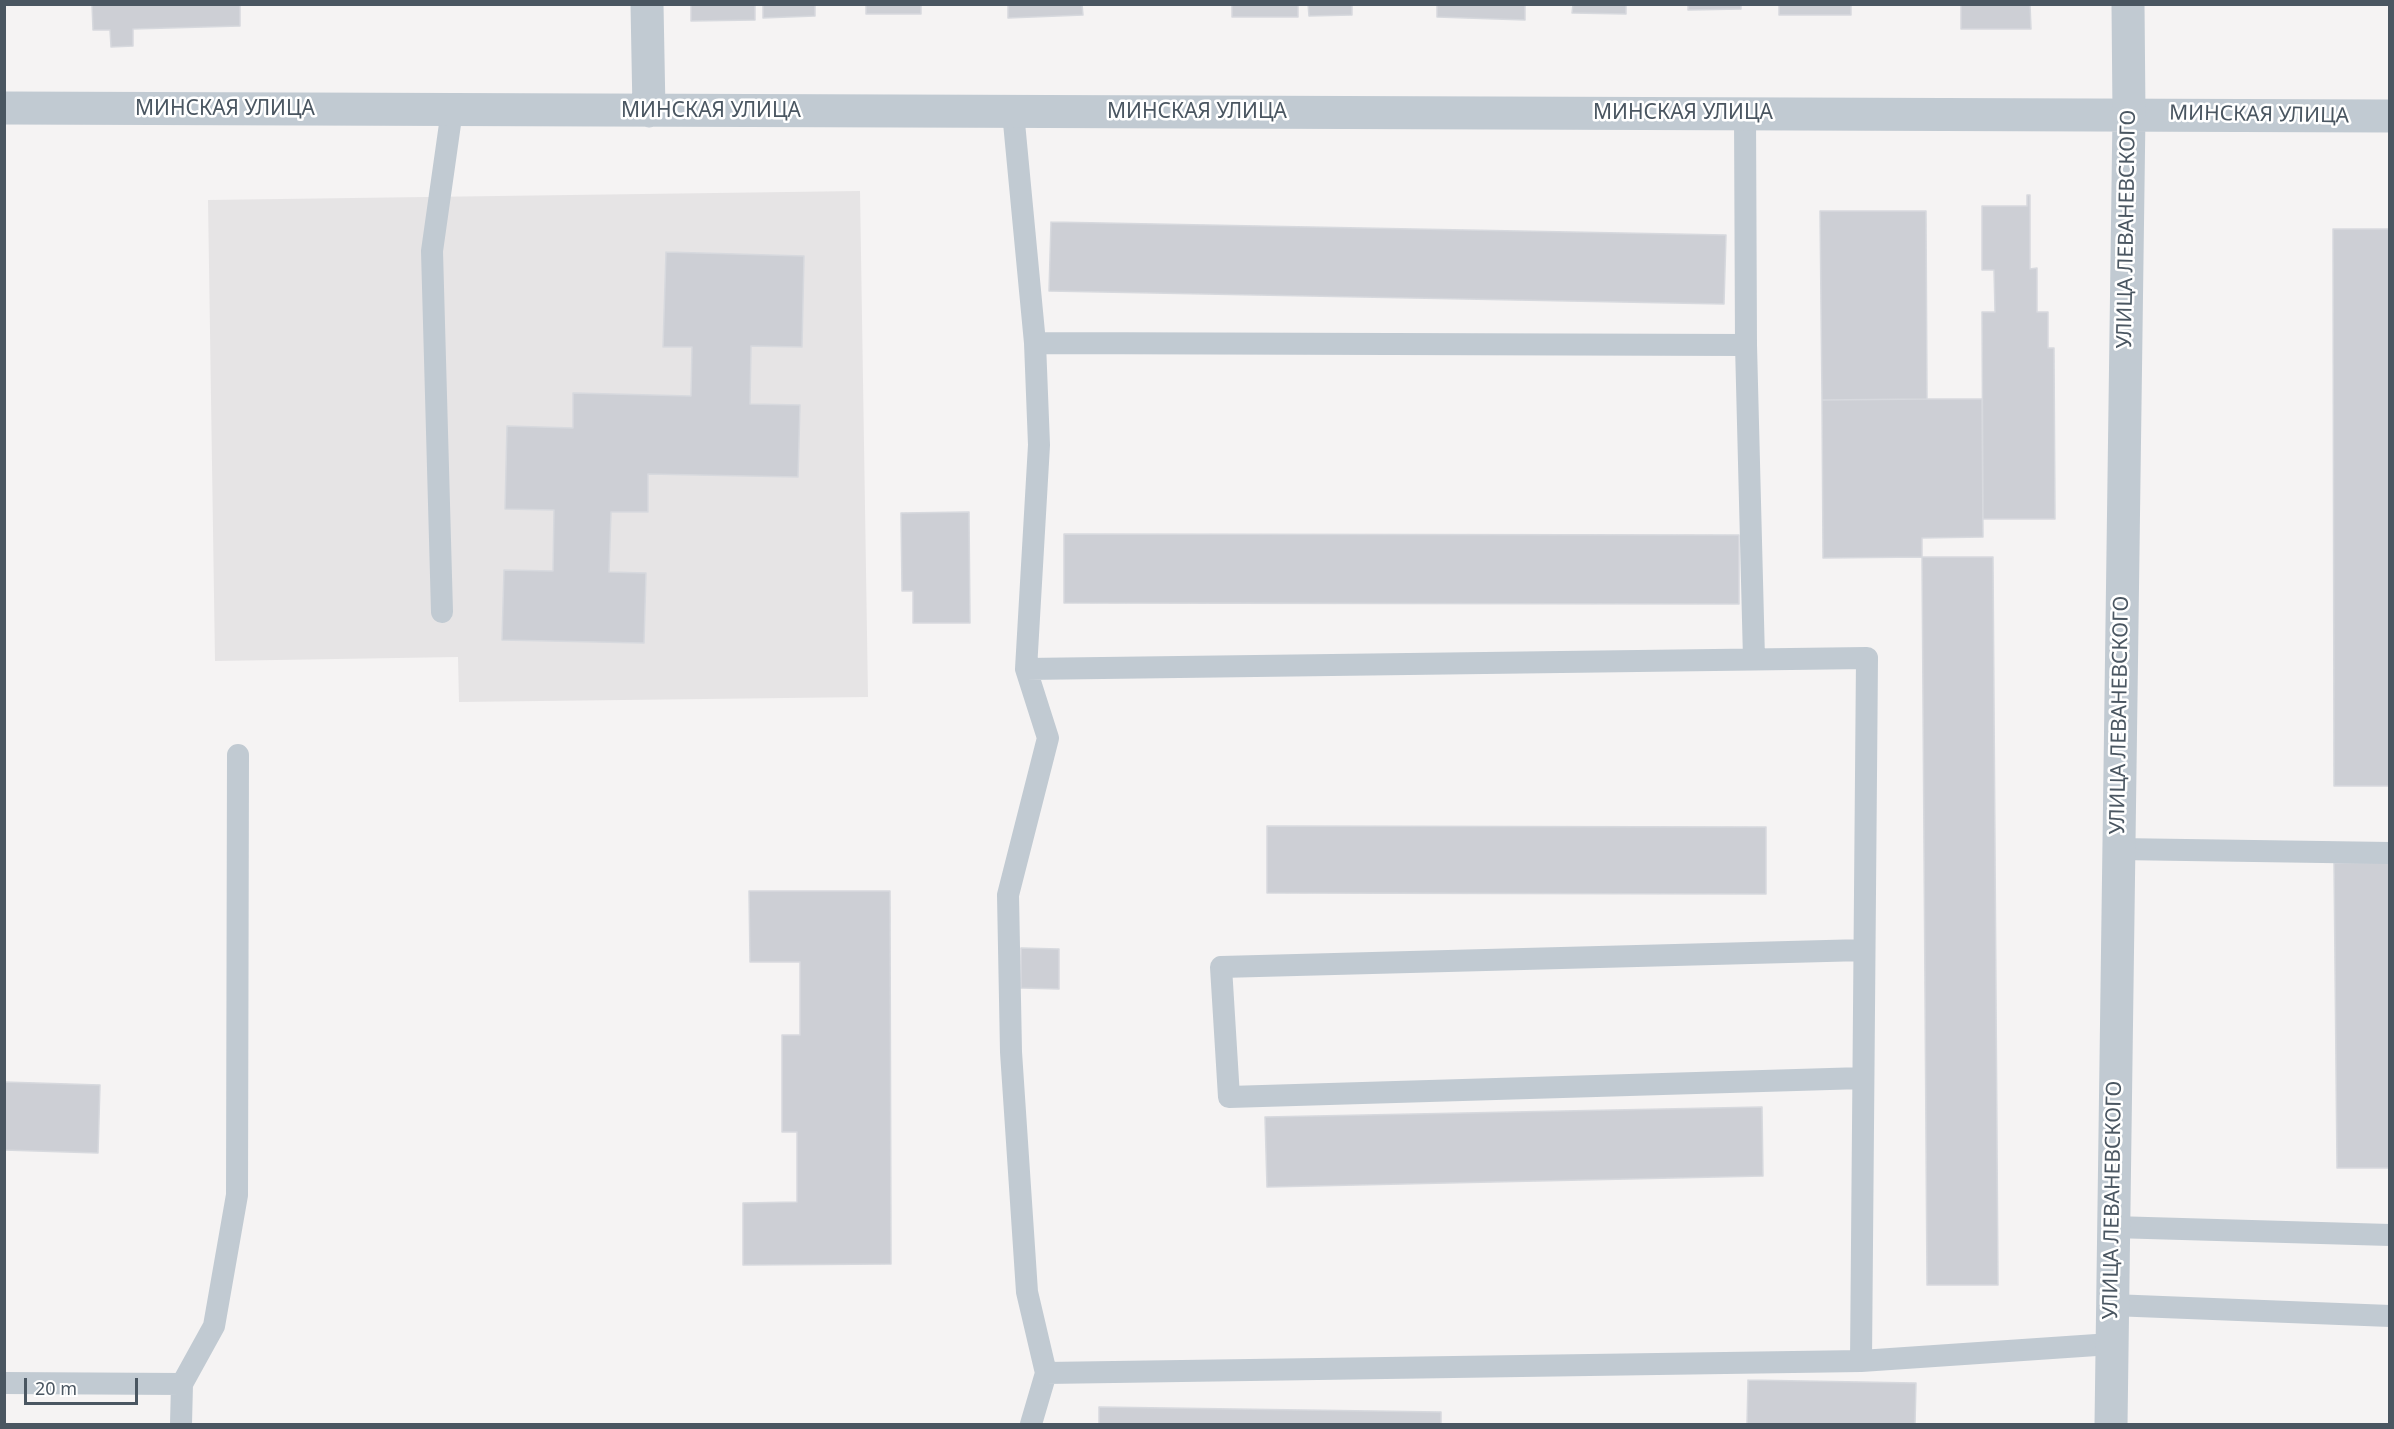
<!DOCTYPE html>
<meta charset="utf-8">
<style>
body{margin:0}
#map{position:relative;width:2394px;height:1429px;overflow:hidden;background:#f5f3f3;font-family:"Noto Sans",sans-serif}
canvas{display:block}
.frame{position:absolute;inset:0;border:6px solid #4a5661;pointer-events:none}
.scale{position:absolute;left:24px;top:1378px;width:114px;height:27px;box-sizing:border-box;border:3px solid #4a5661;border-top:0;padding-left:8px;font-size:18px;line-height:21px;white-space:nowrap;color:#4a5661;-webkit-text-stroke:4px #fff;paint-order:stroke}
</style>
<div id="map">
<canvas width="2394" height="1429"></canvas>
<div class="frame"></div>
<div class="scale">20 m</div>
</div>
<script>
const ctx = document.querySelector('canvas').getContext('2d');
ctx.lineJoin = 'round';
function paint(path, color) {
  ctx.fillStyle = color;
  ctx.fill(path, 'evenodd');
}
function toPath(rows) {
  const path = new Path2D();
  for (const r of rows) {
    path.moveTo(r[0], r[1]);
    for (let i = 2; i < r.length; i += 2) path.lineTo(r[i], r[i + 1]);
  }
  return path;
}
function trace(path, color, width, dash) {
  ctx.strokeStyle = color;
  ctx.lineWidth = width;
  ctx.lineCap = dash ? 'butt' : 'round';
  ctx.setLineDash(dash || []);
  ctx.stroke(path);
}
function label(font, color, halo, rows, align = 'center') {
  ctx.font = font + ' "Noto Sans",sans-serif';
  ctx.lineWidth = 5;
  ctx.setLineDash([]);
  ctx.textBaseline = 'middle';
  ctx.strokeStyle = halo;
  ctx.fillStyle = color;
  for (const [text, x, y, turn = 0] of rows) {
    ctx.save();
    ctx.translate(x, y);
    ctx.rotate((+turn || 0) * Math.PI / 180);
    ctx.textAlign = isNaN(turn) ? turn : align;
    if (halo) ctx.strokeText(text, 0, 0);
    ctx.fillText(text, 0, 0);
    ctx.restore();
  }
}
paint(toPath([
 [860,191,868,697,459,702,458,657,215,661,208,200]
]), '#e6e4e5');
const building = toPath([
 [92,4,240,4,240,26,133,29,133,46,111,47,110,30,93,30,92,4],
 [691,4,755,4,755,20,691,21,691,4],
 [763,4,815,4,815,16,763,18,763,4],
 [866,4,921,4,921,14,866,14,866,4],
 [1008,4,1082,4,1083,15,1008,18,1008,4],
 [1232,4,1298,4,1298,17,1232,17,1232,4],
 [1308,4,1352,4,1352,15,1309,16,1308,4],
 [1437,4,1525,4,1525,20,1437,17,1437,4],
 [1573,4,1626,4,1626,14,1572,13,1573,4],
 [1688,4,1741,4,1741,9,1688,10,1688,4],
 [1779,4,1851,4,1851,15,1779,15,1779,4],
 [1961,4,2030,4,2031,29,1961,29,1961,4],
 [2027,195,2030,195,2030,269,2037,268,2037,312,2048,312,2048,348,2054,348,2055,519,1983,519,1982,312,1995,312,1994,270,1982,270,1982,206,2027,206,2027,195],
 [1820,211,1926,211,1927,399,1822,400,1820,211],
 [1051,222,1726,235,1724,304,1049,291,1051,222],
 [2333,229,2390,229,2390,786,2334,786,2333,229],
 [666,252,804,256,802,347,751,346,750,404,800,405,798,477,648,474,648,512,611,512,609,572,646,573,644,643,502,640,504,570,553,571,554,510,505,509,507,426,573,428,573,393,691,396,692,347,663,347,666,252],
 [1927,399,1982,399,1983,537,1922,538,1922,557,1823,558,1822,400,1927,399],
 [969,512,970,623,913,623,913,591,902,591,901,513,969,512],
 [1064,534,1739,535,1739,604,1064,603,1064,534],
 [1922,557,1993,557,1998,1285,1927,1285,1922,557],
 [1267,826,1766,827,1766,894,1267,893,1267,826],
 [2390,862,2390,1168,2337,1168,2334,863,2390,862],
 [749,891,890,891,891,1264,743,1265,743,1203,797,1202,797,1132,782,1132,782,1035,800,1035,800,962,750,962,749,891],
 [1021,948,1059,949,1059,989,1021,988,1021,948],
 [4,1082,100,1085,98,1153,4,1150,4,1082],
 [1762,1107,1763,1176,1267,1187,1265,1117,1762,1107],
 [1748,1380,1916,1383,1915,1424,1747,1424,1748,1380],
 [1099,1407,1441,1412,1441,1424,1099,1424,1099,1407]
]);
paint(building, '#cdcfd5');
trace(building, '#d7d9de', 1.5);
trace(toPath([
 [1013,112,1035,343,1039,445,1026,669,1867,658,1861,1361],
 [1035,343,1746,345,1745,113],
 [1746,345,1754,659],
 [442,612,432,251,452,110],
 [1026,669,1048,738,1008,895,1011,1052,1027,1292,1046,1373],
 [2118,849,2390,853],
 [1863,1078,1229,1097,1221,967,1864,950],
 [2113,1227,2390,1235],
 [2112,1305,2390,1316],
 [4,1383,182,1384,181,1424],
 [182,1384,214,1326,237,1195,238,755],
 [1031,1424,1046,1373,1861,1361,2111,1344]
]), '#c1cad2', 22);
trace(toPath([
 [647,4,649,111],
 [4,108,2390,116],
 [2111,1424,2129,114]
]), '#c1cad2', 33);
trace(toPath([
 [2128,4,2129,114]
]), '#c1cad2', 33);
label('21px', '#4a5661', '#fff', [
 ["МИНСКАЯ УЛИЦА",225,109],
 ["МИНСКАЯ УЛИЦА",711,111],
 ["МИНСКАЯ УЛИЦА",1197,112],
 ["МИНСКАЯ УЛИЦА",1683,113],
 ["МИНСКАЯ УЛИЦА",2259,115,1],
 ["УЛИЦА ЛЕВАНЕВСКОГО",2127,229,-89],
 ["УЛИЦА ЛЕВАНЕВСКОГО",2120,715,-89],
 ["УЛИЦА ЛЕВАНЕВСКОГО",2113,1200,-89]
]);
</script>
